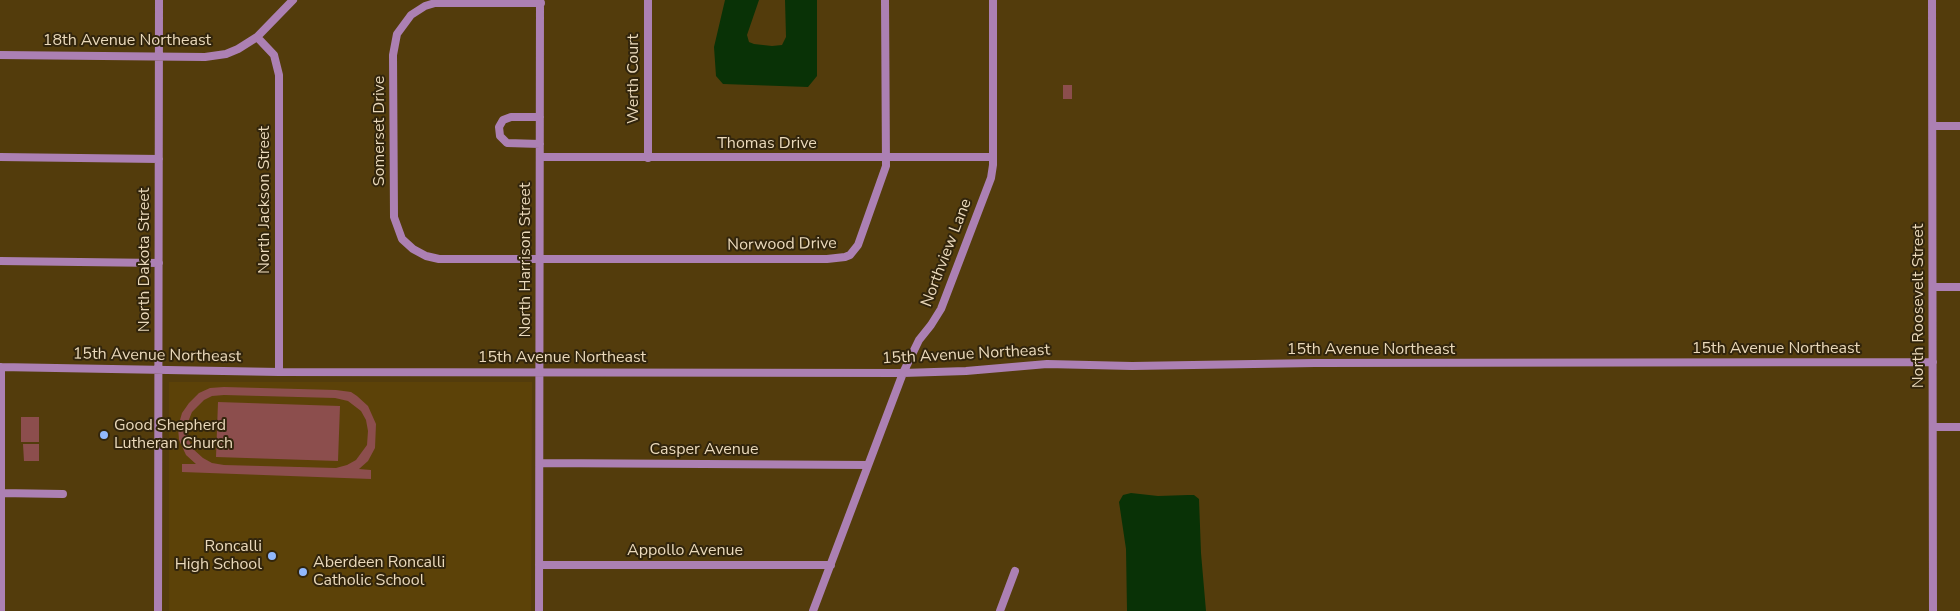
<!DOCTYPE html>
<style>
body{margin:0}
canvas{display:block;background:#533c0c}
</style>
<canvas width="1960" height="611"></canvas>
<script>
const ctx = document.querySelector('canvas').getContext('2d');
ctx.lineJoin = 'round';
function paint(path, color) {
  ctx.fillStyle = color;
  ctx.fill(path, 'evenodd');
}
function toPath(rows) {
  const path = new Path2D();
  for (const r of rows) {
    path.moveTo(r[0], r[1]);
    for (let i = 2; i < r.length; i += 2) path.lineTo(r[i], r[i + 1]);
  }
  return path;
}
function trace(path, color, width, dash) {
  ctx.strokeStyle = color;
  ctx.lineWidth = width;
  ctx.lineCap = dash ? 'butt' : 'round';
  ctx.setLineDash(dash || []);
  ctx.stroke(path);
}
function label(font, color, halo, rows, align = 'center') {
  ctx.font = font + ' "Nunito Sans",sans-serif';
  ctx.lineWidth = 4;
  ctx.setLineDash([]);
  ctx.textBaseline = 'middle';
  ctx.strokeStyle = halo;
  ctx.fillStyle = color;
  for (const [text, x, y, turn = 0] of rows) {
    ctx.save();
    ctx.translate(x, y);
    ctx.rotate((+turn || 0) * Math.PI / 180);
    ctx.textAlign = isNaN(turn) ? turn : align;
    if (halo) ctx.strokeText(text, 0, 0);
    ctx.fillText(text, 0, 0);
    ctx.restore();
  }
}
paint(toPath([
 [169,382,532,382,531,611,169,611]
]), '#5c4208');
paint(toPath([
 [1063,85,1072,85,1072,99,1063,99],
 [224,387,336,390,351,392,357,396,368,406,376,424,375,448,368,461,359,469,371,470,371,479,182,472,182,464,196,464,186,455,179,440,178,427,182,413,189,403,199,393,210,388],
 [224,395,335,398,348,401,361,411,366,420,368,431,367,445,356,460,347,465,336,468,224,465,212,463,203,458,193,449,188,438,188,422,192,412,204,400,212,396],
 [218,402,340,406,338,461,216,457],
 [21,417,39,417,39,442,21,442],
 [23,444,39,444,39,461,24,461]
]), '#8c4e4d');
paint(toPath([
 [725,0,759,0,747,35,749,42,754,44,772,46,782,45,786,37,785,0,817,0,817,76,808,87,723,84,716,76,714,47],
 [1131,493,1158,496,1188,495,1194,495,1199,499,1201,553,1206,611,1127,611,1126,549,1119,502,1123,495]
]), '#093206');
trace(toPath([
 [648,0,648,158],
 [1932,0,1933,611],
 [541,3,435,3,425,6,411,15,397,34,393,55,394,217,402,239,413,249,426,256,439,259,827,259,845,257,850,255,858,245,886,166,885,0],
 [257,37,274,55,279,75,279,372],
 [0,55,205,57,226,54,238,49,257,37,293,0],
 [540,117,511,117,503,120,499,127,500,136,507,143,540,144],
 [1933,126,1960,126],
 [0,157,159,159],
 [540,157,993,157],
 [0,261,159,263],
 [1933,287,1960,287],
 [0,367,279,372,903,373,966,371,1047,364,1132,366,1315,363,1933,362],
 [1,367,1,611],
 [1933,427,1960,427],
 [540,463,868,465],
 [0,493,63,494],
 [539,565,831,565],
 [158,611,159,0],
 [539,611,540,0],
 [813,611,903,373,919,340,931,325,941,309,991,178,993,165,993,0],
 [1000,611,1015,571]
]), '#ac80b3', 8);
for (const [x, y, r, color] of [
 [104,435,5,"#91b8fd"],
 [272,556,5,"#91b8fd"],
 [303,572,5,"#91b8fd"]
]) {
  const dot = new Path2D();
  dot.arc(x, y, r, 0, 2 * Math.PI);
  ctx.fillStyle = color;
  ctx.fill(dot);
  trace(dot, '#32250c', 2);
}
label('16px', '#ead9bb', '#32250c', [
 ["18th Avenue Northeast",127,41],
 ["Werth Court",634,79,-90],
 ["Somerset Drive",380,131,-90],
 ["Thomas Drive",767,144],
 ["North Jackson Street",265,200,-90],
 ["Norwood Drive",782,245,-1],
 ["Northview Lane",947,253,-69],
 ["North Dakota Street",145,260,-90],
 ["North Harrison Street",526,260,-90],
 ["North Roosevelt Street",1919,306,-90],
 ["15th Avenue Northeast",1776,349],
 ["15th Avenue Northeast",1371,350],
 ["15th Avenue Northeast",966,355,-3],
 ["15th Avenue Northeast",157,356,1],
 ["15th Avenue Northeast",562,358],
 ["Casper Avenue",704,450],
 ["Appollo Avenue",685,551]
]);
label('16px', '#ead9bb', '#32250c', [
 ["Good Shepherd",114,426],
 ["Lutheran Church",114,444],
 ["Roncalli",262,547,"right"],
 ["High School",262,565,"right"],
 ["Aberdeen Roncalli",313,563],
 ["Catholic School",313,581]
], 'left');
</script>
